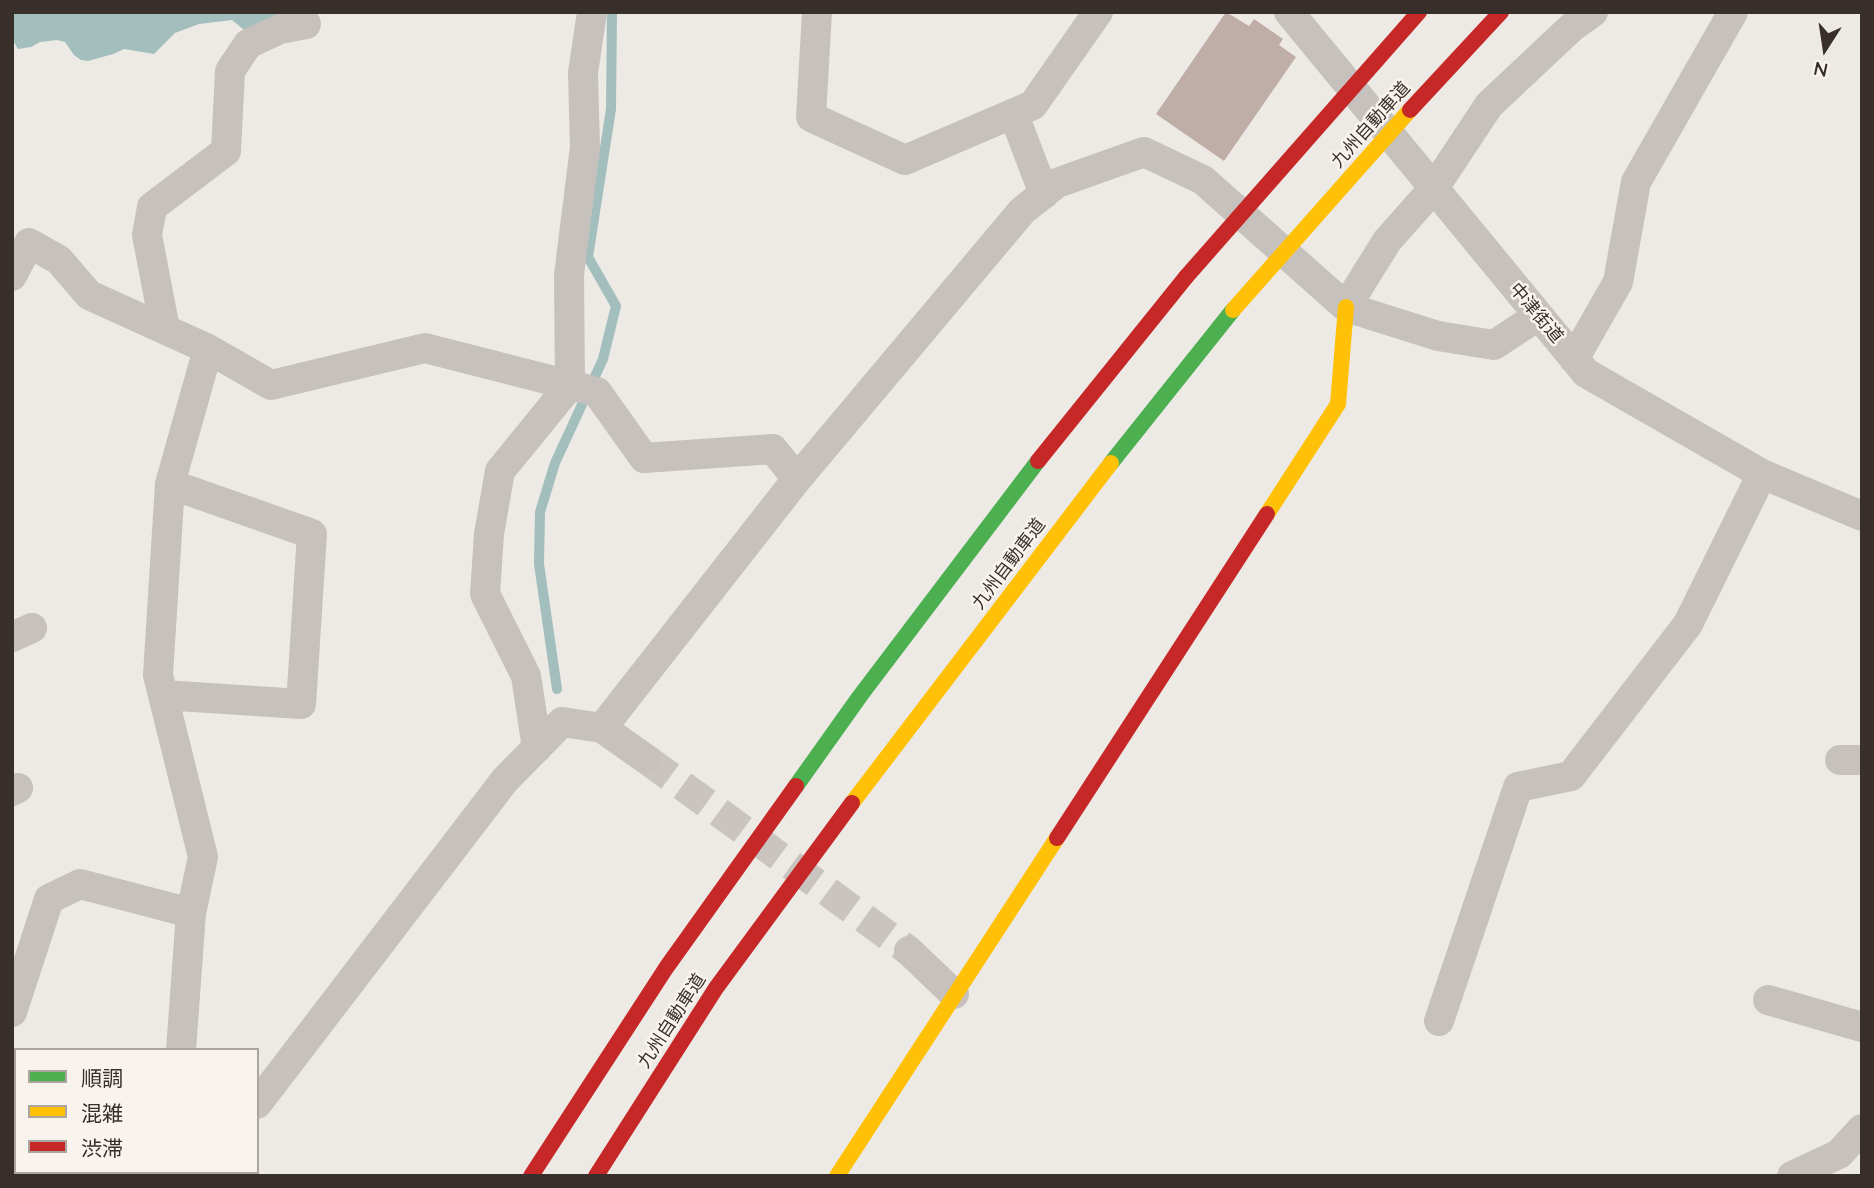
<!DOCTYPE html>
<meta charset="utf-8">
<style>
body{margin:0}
#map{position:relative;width:1874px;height:1188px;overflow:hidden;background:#ede9e4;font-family:Quicksand,"Noto Sans JP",sans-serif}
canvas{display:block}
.frame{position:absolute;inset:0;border:14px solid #382f2b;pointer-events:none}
.legend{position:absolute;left:14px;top:1048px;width:245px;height:126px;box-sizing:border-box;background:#f9f3ed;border:2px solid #aca59f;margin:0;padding:9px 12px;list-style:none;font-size:21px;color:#382f2b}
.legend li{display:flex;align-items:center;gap:14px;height:35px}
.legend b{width:35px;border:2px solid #aca59f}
.north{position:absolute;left:1790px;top:14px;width:70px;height:70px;-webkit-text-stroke:5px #f9f3ed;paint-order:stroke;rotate:192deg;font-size:19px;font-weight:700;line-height:28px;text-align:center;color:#382f2b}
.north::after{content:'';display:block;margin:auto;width:24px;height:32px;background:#382f2b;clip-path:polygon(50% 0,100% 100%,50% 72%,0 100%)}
</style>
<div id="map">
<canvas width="1874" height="1188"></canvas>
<div class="frame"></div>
<ul class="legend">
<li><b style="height:9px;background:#4caf50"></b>順調</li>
<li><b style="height:9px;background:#ffc107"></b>混雑</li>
<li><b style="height:9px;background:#c62828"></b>渋滞</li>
</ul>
<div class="north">N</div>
</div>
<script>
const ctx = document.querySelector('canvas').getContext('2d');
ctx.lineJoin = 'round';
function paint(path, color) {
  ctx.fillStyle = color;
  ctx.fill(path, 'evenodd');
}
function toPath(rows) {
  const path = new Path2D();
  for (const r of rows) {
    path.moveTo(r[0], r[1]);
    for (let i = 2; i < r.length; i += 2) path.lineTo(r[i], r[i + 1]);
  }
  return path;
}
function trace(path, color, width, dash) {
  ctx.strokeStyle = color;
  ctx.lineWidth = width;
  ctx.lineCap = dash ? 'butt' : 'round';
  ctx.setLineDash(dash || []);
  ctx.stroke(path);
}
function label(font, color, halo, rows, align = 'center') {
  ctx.font = font + ' Quicksand,"Noto Sans JP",sans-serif';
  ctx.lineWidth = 5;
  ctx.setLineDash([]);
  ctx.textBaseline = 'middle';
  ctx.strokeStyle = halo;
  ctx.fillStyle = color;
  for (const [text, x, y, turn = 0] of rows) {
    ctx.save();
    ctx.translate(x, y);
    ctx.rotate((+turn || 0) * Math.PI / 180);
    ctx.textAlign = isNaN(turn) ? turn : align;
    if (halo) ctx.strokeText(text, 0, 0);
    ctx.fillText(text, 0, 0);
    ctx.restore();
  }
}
paint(toPath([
 [12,12,312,12,249,34,232,20,199,24,175,33,154,54,124,49,113,54,88,61,81,60,74,55,65,42,57,40,40,42,31,47,18,49,12,39]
]), '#a2bebd');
trace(toPath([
 [557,689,539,564,540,512,555,463,603,359,616,306,588,257,611,109,612,12]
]), '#a2bebd', 10);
paint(toPath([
 [1226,12,1249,26,1254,19,1283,39,1279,45,1296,57,1224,161,1156,114]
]), '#bfaea8');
trace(toPath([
 [646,759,909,951]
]), '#c9c4bf', 30, [30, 15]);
trace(toPath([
 [817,12,811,117,905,160,1033,105,1098,12],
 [1289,12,1586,373,1762,474,1862,516],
 [1014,115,1044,194],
 [12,276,29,243,59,260,89,295,208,349,271,385,425,348,597,392,644,458,773,449,797,479],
 [1346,307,1387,241,1434,188,1489,105,1572,27,1593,12],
 [165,329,147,235,152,207,226,151,230,71,248,44,280,29,306,24],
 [1574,359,1618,282,1636,182,1733,12],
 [12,637,32,628],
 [163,695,301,704,312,534,170,484],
 [602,728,797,479,1022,211,1057,183,1144,152,1203,180,1346,307,1438,336,1494,345,1538,316],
 [537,748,526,676,485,594,489,534,500,471,570,385,569,275,585,147,583,73,592,12],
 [1840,760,1862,760],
 [12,791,18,788],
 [909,951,954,994],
 [1768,1000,1862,1027],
 [12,1012,49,899,80,884,191,913],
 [1439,1021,1518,787,1571,776,1688,624,1762,474],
 [181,1050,191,913,203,857,158,675,170,484,208,349],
 [257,1104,505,780,562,722,602,728,646,759],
 [133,1176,139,1172],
 [212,1176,214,1172],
 [1792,1176,1839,1154,1862,1129]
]), '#c6c1bd', 30);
trace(toPath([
 [1111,463,1233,310],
 [796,786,860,696,1038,461]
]), '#4caf50', 16);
trace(toPath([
 [1267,514,1338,404,1346,307],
 [852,803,1111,463],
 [837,1176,1057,838]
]), '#ffc107', 16);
trace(toPath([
 [1038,461,1186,277],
 [1057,838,1267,514],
 [531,1176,666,968,796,786],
 [596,1176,716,988,852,803]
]), '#c62828', 16);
trace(toPath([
 [1233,310,1410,110]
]), '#ffc107', 16);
trace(toPath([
 [1410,110,1501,12],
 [1186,277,1419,12]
]), '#c62828', 16);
label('18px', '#382f2b', '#f9f3ed', [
 ["九州自動車道",1371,125,-48],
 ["中津街道",1536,313,50],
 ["九州自動車道",1009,564,-53],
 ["九州自動車道",672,1021,-57]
]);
</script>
